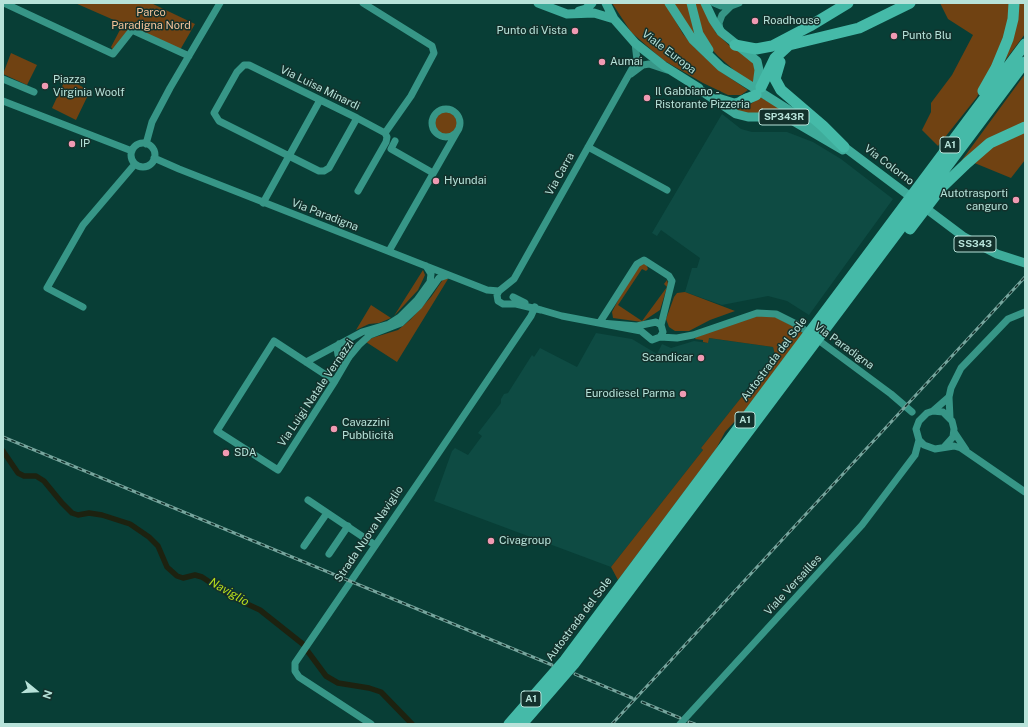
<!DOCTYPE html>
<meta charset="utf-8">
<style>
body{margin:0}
#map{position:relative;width:1028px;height:727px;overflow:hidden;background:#083e36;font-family:"Public Sans",sans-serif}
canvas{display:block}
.frame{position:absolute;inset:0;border:4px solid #b7e2d9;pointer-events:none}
.north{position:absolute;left:16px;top:671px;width:40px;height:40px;-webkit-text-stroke:3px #13312c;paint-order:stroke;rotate:108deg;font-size:11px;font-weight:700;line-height:16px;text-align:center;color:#b7e2d9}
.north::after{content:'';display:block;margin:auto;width:14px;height:18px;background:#b7e2d9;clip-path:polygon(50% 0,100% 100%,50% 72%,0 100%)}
</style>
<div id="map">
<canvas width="1028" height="727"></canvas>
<div class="frame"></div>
<div class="north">N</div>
</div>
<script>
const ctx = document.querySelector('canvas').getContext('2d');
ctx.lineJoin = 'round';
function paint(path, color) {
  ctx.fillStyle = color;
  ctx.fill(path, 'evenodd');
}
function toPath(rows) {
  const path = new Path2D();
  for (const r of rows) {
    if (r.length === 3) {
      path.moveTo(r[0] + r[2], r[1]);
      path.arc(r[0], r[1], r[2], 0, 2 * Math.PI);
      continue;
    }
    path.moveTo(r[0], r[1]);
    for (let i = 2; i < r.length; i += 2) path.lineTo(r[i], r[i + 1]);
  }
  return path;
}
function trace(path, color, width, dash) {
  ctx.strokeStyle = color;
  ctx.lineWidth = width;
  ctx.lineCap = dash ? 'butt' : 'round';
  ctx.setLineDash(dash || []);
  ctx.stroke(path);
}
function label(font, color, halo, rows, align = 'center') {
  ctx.font = font + ' "Public Sans",sans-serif';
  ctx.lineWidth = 3;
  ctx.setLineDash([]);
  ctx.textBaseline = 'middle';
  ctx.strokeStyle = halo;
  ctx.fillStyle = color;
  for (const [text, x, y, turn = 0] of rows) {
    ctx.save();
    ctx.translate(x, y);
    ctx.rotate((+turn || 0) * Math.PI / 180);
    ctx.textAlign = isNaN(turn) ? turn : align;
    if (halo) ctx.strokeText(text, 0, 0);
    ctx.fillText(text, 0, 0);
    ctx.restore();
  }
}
paint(toPath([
 [722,114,741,129,752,132,787,132,813,142,841,159,893,199,809,315,787,301,768,296,722,305,685,292,692,268,697,268,700,258,661,230,657,236,652,233],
 [596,333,632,339,657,354,662,344,671,348,694,341,708,343,708,338,773,347,775,355,701,448,703,450,611,567,434,501,452,451,455,448,468,455,482,436,478,433,501,403,501,399,504,394,508,393,532,355,534,357,540,348,577,367]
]), '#0e4b43');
paint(toPath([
 [75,3,151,3,195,24,180,50,131,27,113,50,111,47,123,24],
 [612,3,665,3,683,34,695,48,721,72,748,90,741,95,728,95,703,83,663,60,631,32],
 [673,3,688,3,696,37],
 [693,3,701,3,716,33,731,47,750,58,756,66,753,83,743,78,718,56,706,43],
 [940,3,1010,3,1007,32,997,57,977,97,938,146,922,130,931,112,931,103,952,75,973,35,948,19],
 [1015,3,1025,3,1025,34,994,75],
 [11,53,37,65,27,85,3,74],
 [1025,74,1025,124,951,175,992,119],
 [66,78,90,91,76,120,52,108],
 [760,97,769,102,798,119,740,113,735,109,748,106],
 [446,123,11],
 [1025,130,1025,160,1011,178,972,162,992,144],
 [641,263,646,264,648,269,646,271,642,269,618,305,642,321,667,287,664,284,667,280,668,284,660,310,642,322,613,318,612,312,635,267],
 [423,270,425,275,418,290,394,316],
 [444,278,448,279,397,362,366,342,372,338,398,330,410,320,431,297],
 [685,292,735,311,710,320,689,331,675,331,669,327,666,319,674,297,677,293],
 [371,305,391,318,379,323,369,324,356,330],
 [772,315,796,328,803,333,748,407,725,432,716,449,618,580,611,567,703,450,701,448,775,355,773,347,709,338,708,343,703,342,703,340,695,339,696,337,754,316]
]), '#704212');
trace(toPath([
 [3,451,18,473,24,476,36,476,44,481,62,503,72,513,78,515,89,513,102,515,130,524,149,537,158,546,167,567,177,576,183,578,195,575,202,577,232,597,260,610,304,645],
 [306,649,326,676,338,683,369,688,381,692,412,724]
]), '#1d2210', 5.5);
trace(toPath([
 [4,3,113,54,132,30,189,56],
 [714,3,721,6,731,6],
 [720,30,719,23,722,15,731,6,739,3],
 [631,74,643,65,649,64,667,70],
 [3,79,34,92],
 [3,101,132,151],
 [446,123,14],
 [357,118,329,168,324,171,319,171,219,121,214,113,237,72,244,65,249,65,357,118,385,133],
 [395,141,391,149,433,173],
 [143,155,12],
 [146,144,152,122,170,88,220,3],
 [588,147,667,190],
 [154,158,179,169,487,290,499,291],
 [358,191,386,142,387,137,385,133,411,96,434,53,432,46,363,3],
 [263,203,320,100],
 [389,251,458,130],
 [513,297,525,303],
 [83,307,47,288,83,225,135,164],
 [538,309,562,316,641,331,652,340,660,337,663,332,661,325,656,322,637,326,601,323],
 [541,310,516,304,503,304,498,301,497,295,499,291,514,279,637,60,635,43],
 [600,322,637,264,644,260,669,276,672,281,661,325],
 [660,337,677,338,693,335,757,313,776,314,798,325,891,394,912,412],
 [339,344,337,348,338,355,345,358,349,357],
 [306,362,362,332,389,324,400,317,417,300,430,282,431,274,426,266],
 [335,381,274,341,217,431,278,470,335,381,349,357,359,345,370,335,401,323,419,306,439,278,448,275],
 [933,411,949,397],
 [950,418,949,397,951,388,961,368,1008,319,1025,312],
 [954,432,966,450],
 [944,447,953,437,954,429,952,421,943,412,933,411,927,413,919,421,916,429,919,440,924,445,935,449,954,446,961,448,1025,492],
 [308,500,375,545],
 [304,546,327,513],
 [329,554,348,526],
 [371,724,299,677,295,671,295,663,431,464,531,316,535,307],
 [680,724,862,525,915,455,919,440]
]), '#379687', 7);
trace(toPath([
 [538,3,567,14,594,13,614,19],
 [606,3,614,19,635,43,664,66,699,88],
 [669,3,693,40,721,67,822,131],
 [691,3,699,34,709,50],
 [705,3,713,20,721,32,757,61,759,70,757,85],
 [579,11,586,9,592,3],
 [694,86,736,114,748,117,778,117,790,119,843,150],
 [718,98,734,103,742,101,746,98],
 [839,143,964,237,997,254,1025,263]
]), '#3fac9b', 9);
trace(toPath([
 [735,45,756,49,772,46,810,26,848,3],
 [780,62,775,79,781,90,823,126,844,147],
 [761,87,775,58,789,45,859,28,910,3],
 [983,91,996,68,1008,39,1013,19,1014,3],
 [742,101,756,95],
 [910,229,942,187,967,163,990,143,1025,127],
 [509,724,565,660,1025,44],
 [522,724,574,664,1025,62]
]), '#45baa8', 11);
const rail = toPath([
 [3,437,552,665],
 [575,674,632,698],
 [642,702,680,718],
 [689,722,695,724],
 [612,724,1025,277]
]);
trace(rail, '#76a59d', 3);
trace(rail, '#13312c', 1.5, [4.5]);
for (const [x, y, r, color] of [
 [755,21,4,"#f19ab3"],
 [575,31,4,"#f19ab3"],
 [894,36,4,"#f19ab3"],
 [602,62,4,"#f19ab3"],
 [45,86,4,"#f19ab3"],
 [647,98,4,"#f19ab3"],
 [72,144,4,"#f19ab3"],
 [436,181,4,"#f19ab3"],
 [1016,200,4,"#f19ab3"],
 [701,358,4,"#f19ab3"],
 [683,394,4,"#f19ab3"],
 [334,429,4,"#f19ab3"],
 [226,453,4,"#f19ab3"],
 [491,541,4,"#f19ab3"]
]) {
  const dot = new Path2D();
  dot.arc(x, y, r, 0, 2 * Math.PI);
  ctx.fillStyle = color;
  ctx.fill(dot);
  trace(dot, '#13312c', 1.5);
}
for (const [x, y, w] of [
 [784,117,50],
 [950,145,20],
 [975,244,42],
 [745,420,20],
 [531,699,20]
]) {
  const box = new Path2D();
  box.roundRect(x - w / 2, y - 8, w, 16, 3);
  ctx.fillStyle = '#13312c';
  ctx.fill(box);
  trace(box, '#b7e2d9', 1);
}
label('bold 10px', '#b7e2d9', null, [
 ["SP343R",784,117],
 ["A1",950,145],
 ["SS343",975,244],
 ["A1",745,420],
 ["A1",531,699]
]);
label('11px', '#f5c399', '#13312c', [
 ["Parco",151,13],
 ["Paradigna Nord",151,26]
]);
label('11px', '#b7e2d9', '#13312c', [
 ["Roadhouse",763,21],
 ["Punto di Vista",567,31,"right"],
 ["Punto Blu",902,36],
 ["Aumai",610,62],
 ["Piazza",53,80],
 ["Virginia Woolf",53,93],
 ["Il Gabbiano -",655,92],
 ["Ristorante Pizzeria",655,105],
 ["IP",80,144],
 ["Hyundai",444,181],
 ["Autotrasporti",1008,194,"right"],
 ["canguro",1008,207,"right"],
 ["Scandicar",693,358,"right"],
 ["Eurodiesel Parma",675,394,"right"],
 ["Cavazzini",342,423],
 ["Pubblicità",342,436],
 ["SDA",234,453],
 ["Civagroup",499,541]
], 'left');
label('11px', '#b7e2d9', '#13312c', [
 ["Viale Europa",669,52,37],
 ["Via Luisa Minardi",320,88,26],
 ["Via Colorno",889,165,37],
 ["Via Carra",560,174,-61],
 ["Via Paradigna",325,215,21],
 ["Via Paradigna",844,346,36],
 ["Autostrada del Sole",774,359,-53],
 ["Via Luigi Natale Vernazzi",316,393,-56],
 ["Strada Nuova Naviglio",369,534,-56],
 ["Viale Versailles",793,585,-47],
 ["Autostrada del Sole",579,619,-53]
]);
label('italic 12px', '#b8dd1c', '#13312c', [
 ["Naviglio",229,592,30]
]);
</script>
